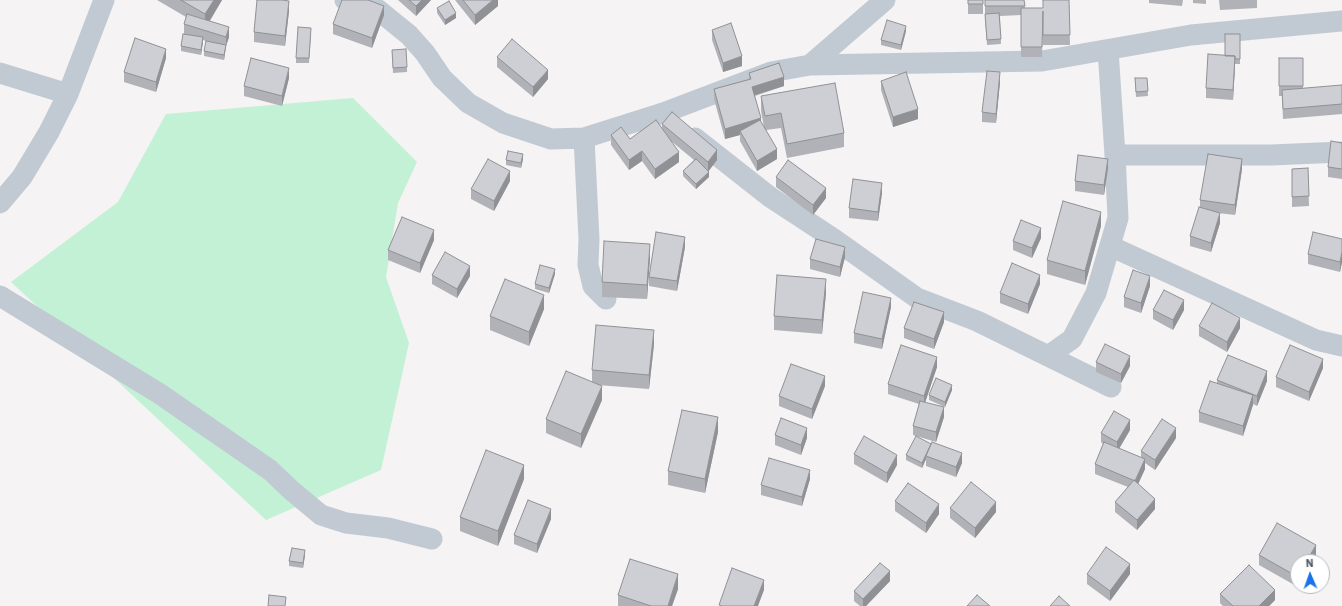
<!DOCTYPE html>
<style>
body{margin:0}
#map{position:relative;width:1342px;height:606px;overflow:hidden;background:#f5f3f3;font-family:"IBM Plex Sans",sans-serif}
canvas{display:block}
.north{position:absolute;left:1290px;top:554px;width:40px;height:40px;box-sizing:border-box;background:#fff;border:1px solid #b7bbc0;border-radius:50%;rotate:358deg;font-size:11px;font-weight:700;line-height:16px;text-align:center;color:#4a5661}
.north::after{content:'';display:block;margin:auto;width:14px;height:18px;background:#1a73e8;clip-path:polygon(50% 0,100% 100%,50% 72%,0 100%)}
</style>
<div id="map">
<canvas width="1342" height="606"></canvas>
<div class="north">N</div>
</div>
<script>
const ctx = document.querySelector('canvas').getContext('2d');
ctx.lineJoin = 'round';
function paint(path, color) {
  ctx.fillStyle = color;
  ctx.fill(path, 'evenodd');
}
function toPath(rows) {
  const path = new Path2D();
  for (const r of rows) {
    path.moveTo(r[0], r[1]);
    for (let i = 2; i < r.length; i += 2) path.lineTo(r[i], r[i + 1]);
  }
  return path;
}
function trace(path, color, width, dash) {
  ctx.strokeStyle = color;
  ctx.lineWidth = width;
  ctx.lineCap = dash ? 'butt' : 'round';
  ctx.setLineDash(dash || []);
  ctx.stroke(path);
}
paint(toPath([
 [353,98,417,162,398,203,386,277,409,343,381,470,266,520,11,282,118,202,166,114]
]), '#c3f1d5');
trace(toPath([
 [345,0,377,9,409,35,425,53,442,78,468,103,503,123,551,139,584,138,663,113,771,72,810,65,1042,61,1191,35,1342,21],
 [810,65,885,0],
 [0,73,68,94],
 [584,138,589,239,588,265,593,286,606,299],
 [695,138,770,197,834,239,917,298,977,321,1111,387],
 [1115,155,1271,155,1342,152],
 [0,203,22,177,49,132,68,94,104,0],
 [1110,246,1316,340,1342,346],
 [0,296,160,394,270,470,291,490,321,515,346,523,388,528,432,539],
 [1048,356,1072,339,1096,293,1118,218,1115,155,1108,50]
]), '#c1cad2', 21);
paint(toPath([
 [157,0,222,0,210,21,229,37,226,46,224,60,204,56,204,51,209,42,203,40,201,55,181,51,181,46,184,34,184,24,186,17],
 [398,0,431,0,416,16],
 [455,0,498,0,498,6,475,25],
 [968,0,983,4,983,14,968,14],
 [985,0,1024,0,1025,8,1043,8,1069,0,1070,45,1043,45,1043,21,1042,57,1021,57,1021,15,1000,16,1001,44,987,45,985,19],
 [1149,0,1183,0,1182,6,1149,3],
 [1193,0,1206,0,1206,4,1193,3],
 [1219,0,1257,0,1257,8,1220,10],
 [437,8,456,18,445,25,437,13],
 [289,11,285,46,254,42,254,32],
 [384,15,372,48,333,34,333,24],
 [712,30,742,66,723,72,712,40],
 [906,31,901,50,881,45,881,40],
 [311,33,309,63,296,63,296,58],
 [1240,34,1240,64,1235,64,1233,100,1206,98,1206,88,1225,56],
 [392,50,407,67,407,72,393,73],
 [497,57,548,79,533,97,497,67],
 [166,58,156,92,124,82,124,72],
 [1279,58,1303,58,1303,88,1342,89,1342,114,1283,119,1282,96,1279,96],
 [749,73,784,86,755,96,761,122,764,127,761,111,761,96,844,133,844,147,787,158,781,128,766,130,777,159,757,171,740,141,740,135,725,139,714,99,714,89,749,79],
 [289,78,282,106,244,96,244,86],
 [1135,78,1147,78,1148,96,1136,97],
 [881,81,918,119,893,127,881,90],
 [1000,82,996,123,982,122,982,112],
 [662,124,717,160,708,171,709,177,696,189,683,176,683,171,694,160,671,141,679,162,655,179,642,161,629,170,611,145,611,135,630,139,662,128],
 [1342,143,1342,179,1328,177,1328,167],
 [523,159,521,168,506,165,506,160],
 [1108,168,1104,195,1075,191,1075,181],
 [1308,168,1309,206,1292,207,1292,169],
 [1242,169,1235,215,1218,213,1220,223,1211,252,1190,246,1190,236,1200,207,1200,200],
 [776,177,826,198,813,215,776,187],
 [510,181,494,211,471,199,471,189],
 [882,193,878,221,849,218,849,208],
 [1101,226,1085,285,1047,274,1047,260],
 [1041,238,1032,258,1013,250,1013,241],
 [1342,239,1342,262,1340,272,1308,264,1308,254],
 [434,240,420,273,388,260,388,250],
 [685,247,677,291,649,286,649,277],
 [845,257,840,277,810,269,810,259],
 [650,258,647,299,602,297,602,282],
 [555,274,549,293,535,289,535,284],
 [432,275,470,276,457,298,432,284],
 [1040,284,1028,314,1000,303,1000,293],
 [1150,286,1141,313,1124,307,1124,297],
 [826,293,822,334,774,330,774,316],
 [891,307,882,349,854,343,854,333],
 [544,309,529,346,490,330,490,316],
 [1153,310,1184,310,1173,330,1153,319],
 [944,322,934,349,904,338,904,328],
 [1199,326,1240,328,1227,352,1199,336],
 [654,344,649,389,598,385,602,400,581,448,546,433,546,419,592,382,592,370],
 [1096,362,1130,366,1121,383,1096,372],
 [937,367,925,402,944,417,936,442,913,435,913,426,919,404,888,394,888,384],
 [1323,368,1309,401,1276,387,1276,377],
 [1217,380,1267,381,1257,406,1253,404,1243,436,1199,422,1199,412,1217,383],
 [825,386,812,419,779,406,779,396],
 [952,390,945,407,929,400,929,395],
 [1130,430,1119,449,1141,458,1141,451,1176,438,1155,470,1145,463,1145,469,1138,484,1155,509,1137,530,1115,512,1115,502,1128,487,1095,474,1095,464,1103,444,1101,442,1101,433],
 [718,432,705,493,668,485,668,471],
 [775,435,807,438,801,455,775,445],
 [931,444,962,463,956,477,926,466,926,459,922,468,906,460,906,455],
 [854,454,897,465,887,483,854,464],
 [524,479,498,546,460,531,460,517],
 [810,479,802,506,761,495,761,485],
 [895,501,939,514,926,533,895,511],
 [950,508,996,512,975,538,950,518],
 [551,519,537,553,514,544,514,535],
 [305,555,303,568,289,566,289,561],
 [1259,555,1316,555,1312,562,1298,562,1298,587,1259,565],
 [1087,574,1130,574,1110,601,1087,584],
 [890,581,866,606,860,606,854,601,854,591],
 [678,589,672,606,618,606,618,595],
 [1220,594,1275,600,1269,606,1223,606,1220,603]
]), '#b0b2b7');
paint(toPath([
 [214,0,222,0,205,28,205,14],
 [422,0,431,0,416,16,416,6],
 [493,0,498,0,498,6,475,25,475,15],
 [289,1,289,11,285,46,285,36],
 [384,6,384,15,372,48,372,38],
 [456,13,456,18,445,25,445,20],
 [906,26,906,31,901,50,901,45],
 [229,27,229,37,226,46,224,60,224,55,226,45,226,37],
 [203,37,203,42,201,55,201,50],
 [166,49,166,58,156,92,156,82],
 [742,56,742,66,723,72,723,63],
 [1235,56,1235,66,1233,100,1233,90],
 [289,68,289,78,282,106,282,96],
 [548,70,548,79,533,97,533,87],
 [1000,72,1000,82,996,123,996,114],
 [784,77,784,86,752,96,752,87],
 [918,109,918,119,893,127,893,117],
 [761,118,761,128,740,131,740,135,725,139,725,129],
 [777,149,777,159,757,171,757,161],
 [717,150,717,160,708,172,708,162],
 [642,151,642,161,629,170,629,160],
 [679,152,679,162,655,179,655,169],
 [523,154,523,159,521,168,521,163],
 [1108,159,1108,168,1104,195,1104,185],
 [1242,159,1242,169,1235,215,1235,205],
 [510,171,510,181,494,211,494,201],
 [709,172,709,177,696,189,696,184],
 [882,183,882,193,878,221,878,212],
 [826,188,826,198,813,215,813,205],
 [1101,212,1101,226,1085,285,1085,271],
 [1220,213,1220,223,1211,252,1211,243],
 [1041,228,1041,238,1032,258,1032,248],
 [434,230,434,240,420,273,420,263],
 [685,237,685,247,677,291,677,281],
 [650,244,650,258,647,299,647,285],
 [845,247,845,257,840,277,840,267],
 [1342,252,1342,262,1340,272,1340,262],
 [470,266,470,276,457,298,457,289],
 [555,269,555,274,549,293,549,288],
 [1040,275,1040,284,1028,314,1028,304],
 [1150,276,1150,286,1141,313,1141,303],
 [826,279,826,293,822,334,822,320],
 [544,295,544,309,529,346,529,332],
 [891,298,891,307,882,349,882,339],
 [1184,300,1184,310,1173,330,1173,320],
 [944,312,944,322,934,349,934,339],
 [1240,318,1240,328,1227,352,1227,342],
 [654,330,654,344,649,389,649,375],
 [1130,356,1130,366,1121,383,1121,374],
 [937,357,937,367,924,406,924,396],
 [1323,359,1323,368,1309,401,1309,392],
 [1267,371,1267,381,1257,406,1257,396],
 [825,376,825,386,812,419,812,409],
 [952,385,952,390,945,407,945,402],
 [602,386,602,400,581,448,581,434],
 [1253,395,1253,405,1243,436,1243,426],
 [944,407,944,417,936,442,936,432],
 [718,417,718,432,705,493,705,479],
 [1130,420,1130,430,1117,452,1117,442],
 [807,428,807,438,801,455,801,445],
 [1176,428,1176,438,1155,470,1155,460],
 [932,444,926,456,926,459,922,468,922,463],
 [962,453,962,463,956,477,956,467],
 [897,455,897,465,887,483,887,473],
 [1145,459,1145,469,1135,491,1135,481],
 [524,465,524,479,498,546,498,531],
 [810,470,810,479,802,506,802,497],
 [1155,499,1155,509,1137,530,1137,520],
 [996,502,996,512,975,538,975,528],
 [939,504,939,514,926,533,926,523],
 [551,509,551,519,537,553,537,544],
 [1316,545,1316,555,1312,562,1306,562],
 [305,550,305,555,303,568,303,563],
 [1130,564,1130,574,1110,601,1110,591],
 [890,571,890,581,866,606,863,606,863,599],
 [678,574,678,589,672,606,668,606],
 [764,580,764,590,758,606,754,606],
 [1275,590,1275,600,1269,606,1259,606]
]), '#909195');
const building = toPath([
 [181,0,214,0,205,14,181,0],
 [257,0,282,0,289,1,285,36,254,32,257,0],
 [342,0,368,0,384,6,372,38,333,24,342,0],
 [409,0,422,0,416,6,409,0],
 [463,0,493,0,475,15,463,0],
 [968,0,983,0,983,4,968,4,968,0],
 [985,0,1024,0,1025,6,985,6,985,0],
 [1043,0,1069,0,1070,35,1043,35,1043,11,1042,47,1021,47,1021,8,1043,8,1043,0],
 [449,1,456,13,445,20,437,8,449,1],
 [999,13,1001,39,987,40,985,14,999,13],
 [187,14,229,27,226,37,184,24,187,14],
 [887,20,906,26,901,45,881,40,887,20],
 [731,23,742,56,723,63,712,30,731,23],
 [298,27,311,28,309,58,296,58,298,27],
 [183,34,203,37,201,50,181,46,183,34],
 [1225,34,1240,34,1240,59,1235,59,1235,56,1225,56,1225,34],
 [135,38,166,49,156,82,124,72,135,38],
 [512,39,548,70,533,87,497,57,512,39],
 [206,41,226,45,224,55,204,51,206,41],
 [406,49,407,67,393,68,392,50,406,49],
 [1208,54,1235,56,1233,90,1206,88,1208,54],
 [251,58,289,68,282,96,244,86,251,58],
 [1279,58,1303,58,1303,86,1279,86,1279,58],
 [779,63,784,77,752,87,761,118,725,129,714,89,751,79,749,73,779,63],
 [987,71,1000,72,996,114,982,112,987,71],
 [906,72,918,109,893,117,881,81,906,72],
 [1135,78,1147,78,1148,91,1136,92,1135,78],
 [835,83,844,133,787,144,781,113,765,116,761,96,835,83],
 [1342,85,1342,104,1283,109,1282,90,1342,85],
 [672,112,717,150,708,162,662,124,672,112],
 [656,120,679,152,655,169,642,151,629,160,611,135,621,127,630,139,656,120],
 [760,120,777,149,757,161,740,131,760,120],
 [1331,141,1342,143,1342,169,1328,167,1331,141],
 [508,151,523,154,521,163,506,160,508,151],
 [1208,154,1242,159,1235,205,1200,200,1208,154],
 [1078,155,1108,159,1104,185,1075,181,1078,155],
 [488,159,510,171,494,201,471,189,488,159],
 [696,159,709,172,696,184,683,171,696,159],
 [788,160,826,188,813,205,776,177,788,160],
 [1308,168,1309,196,1292,197,1292,169,1308,168],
 [853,179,882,183,878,212,849,208,853,179],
 [1063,201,1101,212,1085,271,1047,260,1063,201],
 [1199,207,1220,213,1211,243,1190,236,1199,207],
 [402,217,434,230,420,263,388,250,402,217],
 [1021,220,1041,228,1032,248,1013,241,1021,220],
 [656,232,685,237,677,281,649,277,656,232],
 [1313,232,1342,239,1342,252,1340,262,1308,254,1313,232],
 [816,239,845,247,840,267,810,259,816,239],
 [604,241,650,244,647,285,602,282,604,241],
 [445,252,470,266,457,289,432,275,445,252],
 [1012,263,1040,275,1028,304,1000,293,1012,263],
 [540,265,555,269,549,288,535,284,540,265],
 [1133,270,1150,276,1141,303,1124,297,1133,270],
 [777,275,826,279,822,320,774,316,777,275],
 [505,279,544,295,529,332,490,316,505,279],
 [1164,290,1184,300,1173,320,1153,310,1164,290],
 [863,292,891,298,882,339,854,333,863,292],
 [914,302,944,312,934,339,904,328,914,302],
 [1212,303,1240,318,1227,342,1199,326,1212,303],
 [596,325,654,330,649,375,592,370,596,325],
 [1105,344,1130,356,1121,374,1096,362,1105,344],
 [901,345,937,357,924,396,888,384,901,345],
 [1290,345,1323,359,1309,392,1276,377,1290,345],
 [1228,355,1267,371,1257,396,1217,380,1228,355],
 [791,364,825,376,812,409,779,396,791,364],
 [566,371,602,386,581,434,546,419,566,371],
 [936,378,952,385,945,402,929,395,936,378],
 [1210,381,1253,395,1243,426,1199,412,1210,381],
 [920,401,944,407,936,432,913,426,920,401],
 [682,410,718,417,705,479,668,471,682,410],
 [1114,411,1130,420,1117,442,1101,433,1114,411],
 [781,418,807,428,801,445,775,435,781,418],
 [1162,419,1176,428,1155,460,1141,451,1162,419],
 [864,436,897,455,887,473,854,454,864,436],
 [916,436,931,444,922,463,906,455,916,436],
 [932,442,962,453,956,467,926,456,932,442],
 [1104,442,1145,459,1135,481,1095,464,1104,442],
 [486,450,524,465,498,531,460,517,486,450],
 [769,458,810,470,802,497,761,485,769,458],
 [1134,480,1155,499,1137,520,1115,502,1134,480],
 [971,482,996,502,975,528,950,508,971,482],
 [908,483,939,504,926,523,895,501,908,483],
 [528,500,551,509,537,544,514,535,528,500],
 [1277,523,1316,545,1306,562,1298,562,1298,577,1259,555,1277,523],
 [1106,547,1130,564,1110,591,1087,574,1106,547],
 [292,548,305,550,303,563,289,561,292,548],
 [630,559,678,574,668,606,651,606,618,595,630,559],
 [880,563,890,571,863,599,854,591,880,563],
 [1249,565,1275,590,1259,606,1233,606,1220,594,1249,565],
 [732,568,764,580,754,606,722,606,719,605,732,568],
 [269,595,286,597,285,606,268,606,269,595],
 [977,595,990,606,967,606,977,595],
 [1059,596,1070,606,1050,606,1059,596]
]);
paint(building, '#cdcfd5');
trace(building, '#909195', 1);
</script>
